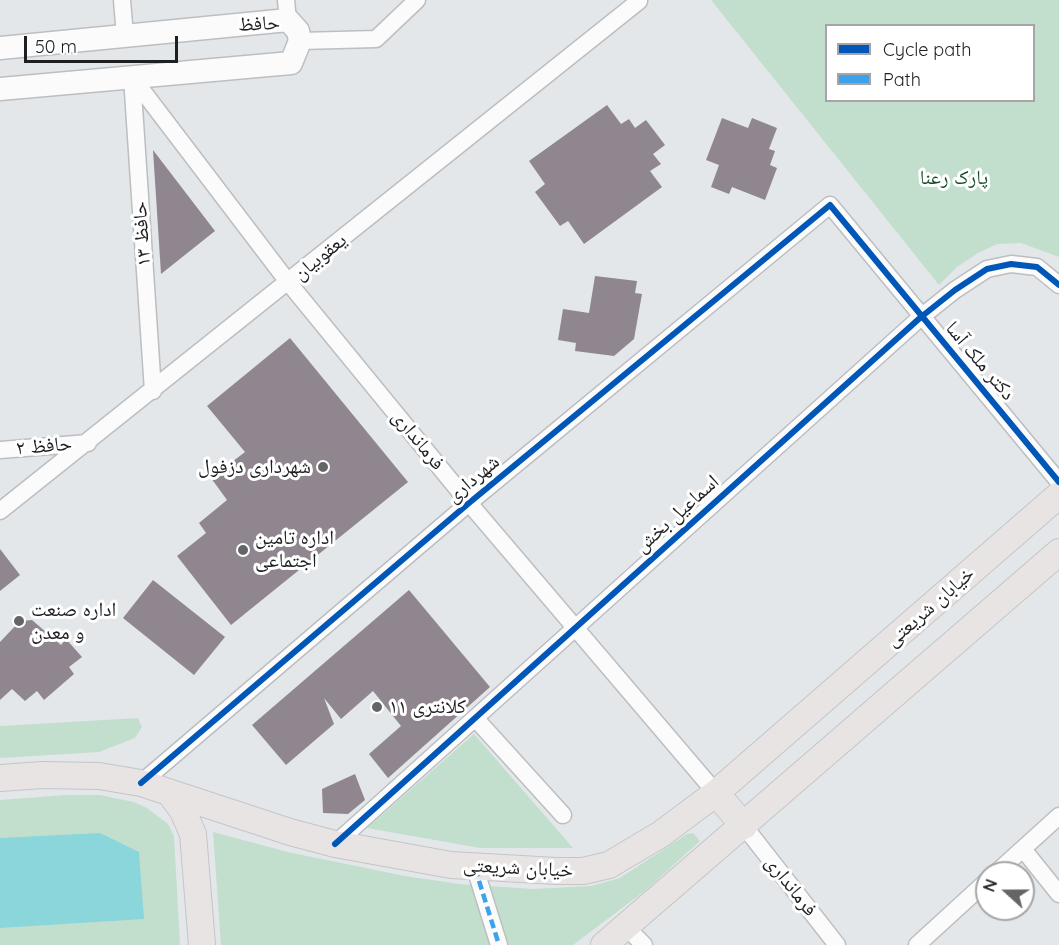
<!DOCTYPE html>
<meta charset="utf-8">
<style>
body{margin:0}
#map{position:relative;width:1059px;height:945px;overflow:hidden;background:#e4e7e9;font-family:Quicksand,sans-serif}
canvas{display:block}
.legend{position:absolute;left:825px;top:24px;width:210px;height:78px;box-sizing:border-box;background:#fff;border:2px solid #a5a5a6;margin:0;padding:8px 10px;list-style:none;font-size:18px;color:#1e1f21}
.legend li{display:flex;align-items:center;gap:12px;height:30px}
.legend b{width:30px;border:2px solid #a5a5a6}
.north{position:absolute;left:975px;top:861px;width:60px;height:60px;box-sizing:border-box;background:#fff;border:2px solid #a5a5a6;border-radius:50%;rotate:291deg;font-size:16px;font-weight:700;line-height:24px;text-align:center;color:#1e1f21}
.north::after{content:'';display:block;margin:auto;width:21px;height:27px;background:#636567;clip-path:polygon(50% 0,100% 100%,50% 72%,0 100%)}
.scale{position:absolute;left:24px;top:36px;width:154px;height:27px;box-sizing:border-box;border:3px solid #1e1f21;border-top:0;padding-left:8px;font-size:18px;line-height:21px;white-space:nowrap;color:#1e1f21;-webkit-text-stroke:4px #fff;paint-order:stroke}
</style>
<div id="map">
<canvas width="1059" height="945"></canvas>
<ul class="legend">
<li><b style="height:8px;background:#0057b8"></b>Cycle path</li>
<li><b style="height:8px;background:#3da2ea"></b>Path</li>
</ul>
<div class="north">N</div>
<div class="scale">50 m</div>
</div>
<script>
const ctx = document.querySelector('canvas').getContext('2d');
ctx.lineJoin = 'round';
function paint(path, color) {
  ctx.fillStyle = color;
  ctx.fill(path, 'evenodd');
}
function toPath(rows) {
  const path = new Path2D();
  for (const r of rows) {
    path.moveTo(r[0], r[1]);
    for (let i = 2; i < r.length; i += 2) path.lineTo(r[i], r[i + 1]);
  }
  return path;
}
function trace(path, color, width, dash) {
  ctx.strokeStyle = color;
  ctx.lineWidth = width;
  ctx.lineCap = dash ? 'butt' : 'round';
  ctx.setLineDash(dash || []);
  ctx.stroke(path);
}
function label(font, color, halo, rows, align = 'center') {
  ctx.font = font + ' Quicksand,"Noto Naskh Arabic",sans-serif';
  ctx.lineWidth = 6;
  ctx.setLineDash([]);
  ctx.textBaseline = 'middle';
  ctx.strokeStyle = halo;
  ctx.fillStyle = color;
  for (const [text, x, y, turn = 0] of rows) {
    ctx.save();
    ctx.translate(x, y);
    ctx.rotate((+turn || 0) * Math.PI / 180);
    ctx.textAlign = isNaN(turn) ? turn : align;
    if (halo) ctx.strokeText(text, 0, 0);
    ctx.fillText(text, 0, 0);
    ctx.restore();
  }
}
paint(toPath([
 [711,0,1059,0,1059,257,1021,243,997,244,978,253,957,267,939,285],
 [826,26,1034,26,1034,100,826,100],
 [138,718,142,727,135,738,99,752,0,758,0,726],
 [474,734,573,848,480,848,367,828],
 [65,795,100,795,134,802,147,808,168,824,174,836,180,945,0,945,0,800],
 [213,832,288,852,405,876,460,884,533,889,591,886,620,878,687,834,693,833,700,841,646,890,573,945,221,945]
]), '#c2dfcd');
paint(toPath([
 [100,833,139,852,144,919,0,928,0,838]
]), '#8ad6da');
paint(toPath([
 [607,105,621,124,629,119,635,128,646,120,665,145,653,154,661,164,650,171,662,187,584,244,568,221,560,226,535,192,545,184,529,161],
 [722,118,748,128,752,118,777,128,769,149,775,151,770,165,777,168,765,200,732,187,729,194,711,187,719,165,706,160],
 [153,150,215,231,161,274],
 [595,276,637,281,635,293,642,294,634,339,614,356,575,351,576,343,558,340,563,309,589,313],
 [290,338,408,482,231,625,177,556,206,533,199,523,227,500,211,478,245,452,207,406],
 [0,549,20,575,0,591],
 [153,580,225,637,194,675,123,618],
 [409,590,490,687,388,778,369,754,401,726,373,691,341,719,324,698,334,724,286,765,252,725],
 [32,620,61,645,66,639,82,657,69,667,74,674,44,700,37,691,25,701,12,689,0,700,0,642,20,621],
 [355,774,365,800,348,814,323,813,322,789]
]), '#8f8690');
const street = toPath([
 [122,0,125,36],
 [286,0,288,20],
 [300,41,376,39,417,0],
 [132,77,288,282,469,503,716,793],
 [132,77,153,391],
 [0,450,88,443],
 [0,511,639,1],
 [475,718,563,815],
 [141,783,469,503,830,205,1059,482],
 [744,826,837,945],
 [335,844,921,317,955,290,987,269,1011,264,1037,267,1059,285],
 [1023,849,1059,894],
 [475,868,499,945],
 [996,873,1059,816],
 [627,928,644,945],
 [917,945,987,881]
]);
const secondary = toPath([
 [0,48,288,20,298,31,300,41,291,63,0,89]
]);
const primary = toPath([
 [0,778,42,775,99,776,141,783,290,832,335,844,451,865,556,871,583,871,609,865,661,834,716,793,1059,495],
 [169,792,183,811,193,834,202,945],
 [716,793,744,826],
 [604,945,1059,552]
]);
trace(street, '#bcbec0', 19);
trace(secondary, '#bcbec0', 25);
trace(primary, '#c4c5c6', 28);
trace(street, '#fbfbfc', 16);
trace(secondary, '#fbfbfc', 22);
trace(primary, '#e9e4e4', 26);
trace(toPath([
 [475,868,499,945]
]), '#3da2ea', 4.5, [9, 4.5]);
trace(toPath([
 [141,783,469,503,830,205,1059,482],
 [335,844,921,317,955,290,987,269,1011,264,1037,267,1059,285]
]), '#0057b8', 6);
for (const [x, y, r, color] of [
 [323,467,6,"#636567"],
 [243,550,6,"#636567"],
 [19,621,6,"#636567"],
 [377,707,6,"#636567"]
]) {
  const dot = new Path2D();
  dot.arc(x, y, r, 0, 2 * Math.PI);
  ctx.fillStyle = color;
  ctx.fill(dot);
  trace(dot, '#fff', 2);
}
label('20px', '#1e1f21', '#fff', [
 ["حافظ",259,24,-3],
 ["حافظ ۱۳",142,234,-94],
 ["یعقوبیان",320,257,-39],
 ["دکتر ملک آسا",980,361,50],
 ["فرمانداری",418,440,51],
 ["حافظ ۲",44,446,-5],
 ["شهرداری",473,479,-40],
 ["اسماعیل بخش",677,514,-42],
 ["خیابان شریعتی",930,607,-41],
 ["خیابان شریعتی",518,868,3],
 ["فرمانداری",791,886,52]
]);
label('20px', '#154a2b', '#fff', [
 ["پارک رعنا",954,178]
]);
label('20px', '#1e1f21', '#fff', [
 ["شهرداری دزفول",311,467,"right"],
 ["اداره تامین",255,538],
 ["اجتماعی",255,561],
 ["اداره صنعت",31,610],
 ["و معدن",31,633],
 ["کلانتری ۱۱",389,707]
], 'left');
</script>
